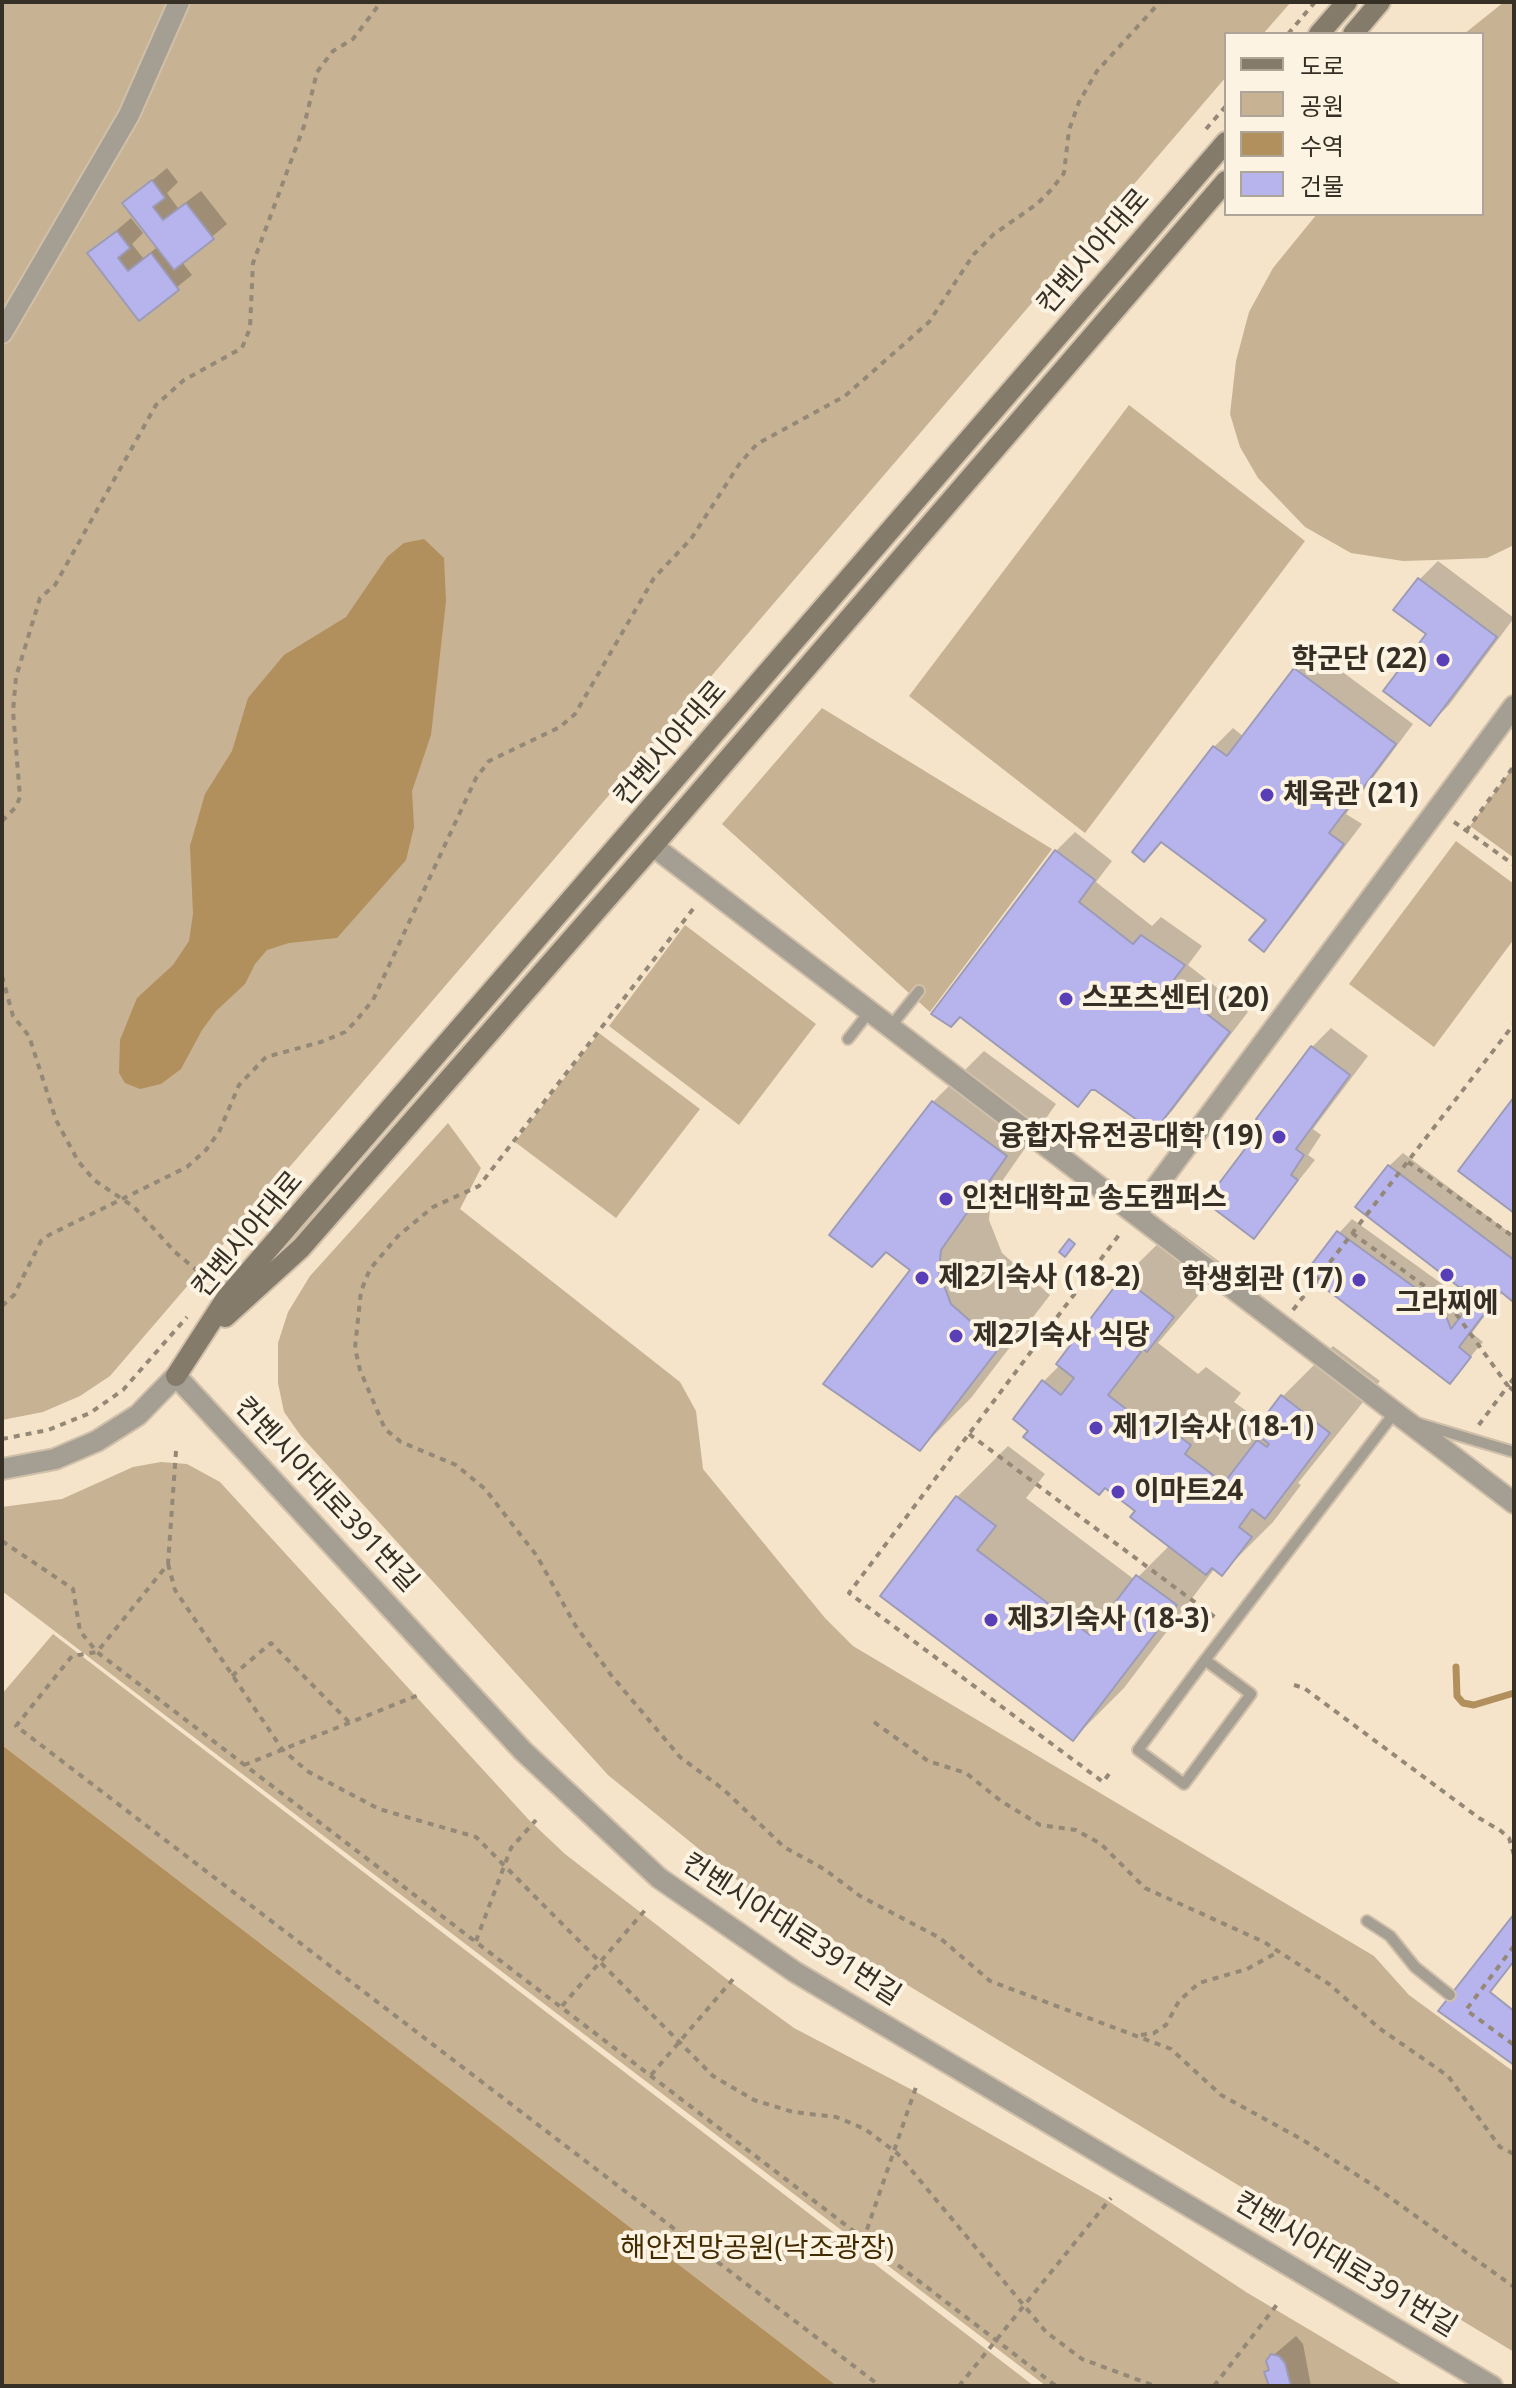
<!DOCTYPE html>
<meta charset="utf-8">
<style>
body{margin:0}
#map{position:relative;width:1516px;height:2388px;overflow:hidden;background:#f6e4ca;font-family:"Open Sans","Noto Sans KR",sans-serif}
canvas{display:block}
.frame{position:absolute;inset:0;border:4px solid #362f25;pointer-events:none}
.legend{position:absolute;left:1224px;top:32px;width:260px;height:184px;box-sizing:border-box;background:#fdf3e3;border:2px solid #ada597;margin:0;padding:10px 14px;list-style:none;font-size:24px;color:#362f25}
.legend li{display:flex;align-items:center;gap:16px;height:40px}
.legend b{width:40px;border:2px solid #ada597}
</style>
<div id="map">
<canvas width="1516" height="2388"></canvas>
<div class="frame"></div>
<ul class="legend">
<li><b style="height:10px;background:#857b6b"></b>도로</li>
<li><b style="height:22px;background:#c7b293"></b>공원</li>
<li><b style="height:22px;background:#b1905d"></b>수역</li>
<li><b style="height:22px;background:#b7b3ec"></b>건물</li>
</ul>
</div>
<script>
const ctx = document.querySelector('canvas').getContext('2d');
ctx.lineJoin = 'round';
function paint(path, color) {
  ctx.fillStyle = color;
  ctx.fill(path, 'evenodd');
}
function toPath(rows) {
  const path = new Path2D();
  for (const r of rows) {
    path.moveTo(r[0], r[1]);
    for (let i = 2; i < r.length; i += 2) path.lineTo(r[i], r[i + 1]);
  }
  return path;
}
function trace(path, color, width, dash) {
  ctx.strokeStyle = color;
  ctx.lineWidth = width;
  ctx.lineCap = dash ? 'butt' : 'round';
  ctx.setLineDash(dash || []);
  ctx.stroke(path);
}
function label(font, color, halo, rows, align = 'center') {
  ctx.font = font + ' "Open Sans","Noto Sans KR",sans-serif';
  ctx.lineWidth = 8;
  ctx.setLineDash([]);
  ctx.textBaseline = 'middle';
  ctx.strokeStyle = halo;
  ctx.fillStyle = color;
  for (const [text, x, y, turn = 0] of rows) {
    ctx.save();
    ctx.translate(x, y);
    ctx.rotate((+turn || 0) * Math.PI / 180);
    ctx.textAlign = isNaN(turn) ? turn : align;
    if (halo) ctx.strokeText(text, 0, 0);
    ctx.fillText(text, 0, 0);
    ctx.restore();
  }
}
paint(toPath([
 [2,2,1291,2,1263,34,1226,34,1226,77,110,1376,80,1396,43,1412,2,1420],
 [1504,2,1514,2,1514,545,1487,558,1434,560,1403,561,1351,553,1305,527,1258,478,1240,447,1230,414,1236,361,1249,312,1273,268,1317,214,1482,214,1482,34,1464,34],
 [1129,405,1305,541,1085,833,909,696],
 [822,708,1052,849,930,1012,722,824],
 [1514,766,1514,858,1470,826],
 [1456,841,1514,884,1514,939,1434,1047,1349,984],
 [685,925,816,1024,739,1125,609,1026],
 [599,1033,700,1109,616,1218,515,1142],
 [448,1123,481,1168,460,1209,680,1382,696,1411,703,1469,825,1618,853,1646,1374,1956,1409,1995,1514,2072,1514,2352,747,1888,608,1775,301,1436,284,1412,278,1383,278,1343,288,1312,310,1276],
 [161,1462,187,1464,220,1482,529,1820,565,1854,728,1980,794,2028,918,2093,1105,2199,1246,2292,1404,2386,1046,2386,2,1591,2,1507,62,1499,133,1467],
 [53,1634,1034,2386,837,2386,2,1745,2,1694]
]), '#c7b293');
paint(toPath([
 [424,539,444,558,446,601,431,735,412,791,414,827,406,860,337,938,289,943,267,950,255,964,245,984,216,1011,202,1030,181,1069,161,1084,140,1089,125,1083,119,1073,120,1040,137,998,173,965,189,941,193,914,190,846,205,794,232,751,248,698,284,655,346,617,387,557,404,543],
 [2,1745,837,2386,2,2386]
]), '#b1905d');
paint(toPath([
 [167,168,178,182,167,193,178,208,201,191,227,224,182,262,192,275,139,318,89,254,131,218,143,233,132,244,143,258,159,246,125,203],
 [1438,561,1514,618,1449,705,1430,724,1429,634,1419,580],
 [1314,651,1413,724,1346,814,1362,824,1282,930,1264,949,1269,920,1163,841,1144,859,1214,747,1233,728,1244,737],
 [1075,832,1112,861,1096,882,1152,926,1161,917,1202,946,1188,965,1248,1012,1172,1111,1154,1130,1093,1089,1077,1105,1056,851],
 [1331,1028,1368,1056,1313,1129,1321,1135,1308,1155,1315,1160,1254,1236,1312,1047],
 [984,1051,1056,1104,991,1197,989,1220,1002,1253,1050,1295,971,1398,920,1449,913,1269,933,1102],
 [1403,1153,1514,1236,1514,1296,1503,1291,1472,1333,1483,1342,1450,1381,1339,1233,1352,1219,1456,1294,1464,1315,1485,1288,1389,1166],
 [1174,1228,1224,1265,1158,1343,1198,1374,1206,1367,1241,1393,1234,1402,1263,1423,1282,1397,1333,1346,1380,1381,1298,1483,1301,1485,1273,1522,1222,1573,1215,1568,1124,1688,1073,1739,883,1595,957,1497,1008,1446,1045,1474,1026,1498,1135,1580,1170,1545,1138,1510,1031,1430,1044,1381,1060,1365,1123,1278],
 [1296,2336,1303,2344,1311,2386,1270,2386,1270,2358]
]), '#0003');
trace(toPath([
 [1456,1667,1457,1696,1463,1703,1474,1705,1514,1693]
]), '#b1905d', 7);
const building = toPath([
 [152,180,165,198,153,207,163,220,186,203,214,239,174,270,122,203,152,180],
 [117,231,130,248,118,258,128,271,151,253,179,290,139,321,87,253,117,231],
 [1418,578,1497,637,1430,726,1383,691,1426,634,1393,610,1418,578],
 [1294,668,1396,744,1329,833,1344,844,1264,952,1249,940,1266,920,1161,842,1144,862,1132,852,1213,746,1227,756,1294,668],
 [1055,850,1095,880,1079,902,1133,944,1141,935,1185,965,1170,985,1230,1032,1154,1132,1095,1090,1091,1090,1078,1107,960,1017,951,1027,931,1014,1055,850],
 [1311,1046,1350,1075,1296,1149,1304,1155,1291,1175,1298,1180,1254,1239,1205,1202,1263,1125,1256,1119,1311,1046],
 [1514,1097,1514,1213,1458,1171,1514,1097],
 [932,1101,1007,1156,941,1250,939,1272,951,1304,1000,1347,920,1451,823,1384,910,1270,886,1252,872,1267,829,1235,932,1101],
 [1388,1165,1514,1260,1514,1298,1512,1301,1501,1292,1459,1347,1471,1357,1450,1384,1305,1273,1337,1231,1443,1308,1451,1329,1482,1289,1459,1287,1355,1207,1388,1165],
 [1069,1239,1075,1244,1065,1257,1059,1252,1069,1239],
 [1122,1277,1174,1317,1147,1352,1130,1340,1129,1343,1141,1352,1108,1395,1147,1425,1153,1417,1191,1445,1185,1454,1224,1483,1257,1440,1267,1447,1269,1444,1253,1432,1281,1395,1330,1433,1265,1519,1252,1509,1239,1527,1252,1537,1222,1576,1212,1568,1206,1575,1130,1517,1135,1511,1105,1488,1099,1495,1023,1437,1028,1431,1013,1419,1042,1380,1061,1395,1074,1378,1056,1364,1122,1277],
 [956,1496,996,1526,977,1550,1090,1635,1136,1575,1177,1605,1073,1741,880,1596,956,1496],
 [1514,1914,1514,2065,1438,2011,1514,1914],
 [1514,1961,1514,2011,1490,1992,1514,1961],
 [1271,2354,1279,2356,1285,2363,1291,2386,1269,2386,1264,2372,1269,2370,1266,2361,1271,2354]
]);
paint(building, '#b7b3ec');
trace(building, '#9c9bb6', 2);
const service = toPath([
 [891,1026,919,991],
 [848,1039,870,1011],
 [1417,1423,1514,1452],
 [1205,1660,1251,1694,1184,1784,1138,1750,1205,1660],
 [1205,1660,1395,1412],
 [1367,1921,1390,1936,1415,1967,1450,1995]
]);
const minor = toPath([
 [2,333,129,115,179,2],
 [653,846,1514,1503],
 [1136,1214,1514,706]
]);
const tertiary = toPath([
 [2,1469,55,1459,97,1441,138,1415,176,1376,523,1751,659,1878,795,1972,1492,2386]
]);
const secondary = toPath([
 [1319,34,1347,2],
 [1353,34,1380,2],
 [225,1317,301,1248,653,846,1226,181],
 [176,1376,227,1297,1226,142]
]);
trace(service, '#d0c0a9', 14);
trace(minor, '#d0c0a9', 24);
trace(tertiary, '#d0c0a9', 24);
trace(secondary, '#d0c0a9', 24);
trace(toPath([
 [1288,34,1315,2],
 [1206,129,1226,106],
 [2,821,16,807,20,797,13,711,16,677,40,598,55,585,156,405,184,380,242,348,250,328,253,263,304,126,317,72,333,51,353,39,381,2],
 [1454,822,1514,865],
 [1466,831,1514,766],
 [693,909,479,1186,433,1207,398,1236,370,1269,361,1291,355,1348,360,1370,385,1429,401,1442,456,1465,485,1489,537,1556,575,1625,611,1675,680,1757,723,1789,784,1847,824,1869,860,1896,940,1938,990,1981,1171,2049,1221,2095,1303,2140,1374,2186,1514,2287],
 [2,976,13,1016,29,1036,56,1120,78,1161,94,1180,134,1207,175,1252,213,1284],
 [1408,1162,1514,1237],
 [1352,1233,1449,1304,1508,1386,1478,1426],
 [2,1306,14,1295,41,1241,49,1235,187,1167,206,1150,219,1132,239,1085,266,1057,321,1042,345,1032,355,1022,373,1000,476,778,489,761,560,727,575,714,654,578,691,539,740,463,757,444,845,396,929,322,974,254,994,234,1037,204,1052,189,1064,173,1069,130,1079,102,1097,71,1160,2],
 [1293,1310,1514,1024],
 [1514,1378,1508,1386,1514,1391],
 [969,1434,1216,1618],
 [2,1439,48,1430,90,1413,123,1390,187,1317],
 [176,1451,168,1564,97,1652,72,1656,16,1726,880,2386],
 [2,1541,73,1589,80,1631,97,1652,1056,2386],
 [168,1564,175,1590,282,1749,307,1771,379,1809,476,1837,713,2076,754,2100,793,2112,836,2117,865,2129,898,2154,1046,2332,1082,2359,1155,2386],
 [232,1676,271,1643,349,1722],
 [1294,1685,1304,1688,1479,1818,1501,1831,1509,1838,1514,1855],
 [874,1722,928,1761,966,1773,1001,1801,1040,1825,1076,1830,1101,1844,1145,1888,1264,1942,1329,1984,1379,2028,1448,2076,1500,2147,1514,2154],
 [244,1765,421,1694],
 [1109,1774,1103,1782,849,1593,1119,1235],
 [476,1941,511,1848,536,1820],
 [1514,1946,1466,2010,1514,2045],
 [562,2006,646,1909],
 [1141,2035,1154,2033,1166,2025,1179,2001,1199,1983,1247,1969,1278,1952],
 [651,2075,734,1978],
 [863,2241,916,2087],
 [959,2386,1111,2198],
 [1214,2386,1279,2302]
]), '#948876', 4, [6, 6]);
trace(service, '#a59e93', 10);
trace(minor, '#a59e93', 20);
trace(tertiary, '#a59e93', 20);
trace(secondary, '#857b6b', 20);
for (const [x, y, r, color] of [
 [1443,660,8,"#593fb7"],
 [1267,795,8,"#593fb7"],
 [1066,999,8,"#593fb7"],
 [1279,1137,8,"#593fb7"],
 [946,1199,8,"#593fb7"],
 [1447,1275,8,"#593fb7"],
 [922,1278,8,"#593fb7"],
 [1359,1280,8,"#593fb7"],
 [956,1336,8,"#593fb7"],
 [1096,1428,8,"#593fb7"],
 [1118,1492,8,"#593fb7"],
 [991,1620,8,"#593fb7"]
]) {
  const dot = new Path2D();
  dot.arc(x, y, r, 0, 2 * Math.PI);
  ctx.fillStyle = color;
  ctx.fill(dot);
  trace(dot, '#fdf3e3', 3);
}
label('28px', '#362f25', '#fdf3e3', [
 ["컨벤시아대로",1094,252,-49],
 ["컨벤시아대로",671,744,-49],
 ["컨벤시아대로",248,1235,-50],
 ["컨벤시아대로391번길",326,1495,47],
 ["컨벤시아대로391번길",791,1930,33],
 ["컨벤시아대로391번길",1345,2265,31]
]);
label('bold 28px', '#362f25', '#fdf3e3', [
 ["학군단 (22)",1427,660,"right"],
 ["체육관 (21)",1283,795],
 ["스포츠센터 (20)",1082,999],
 ["융합자유전공대학 (19)",1263,1137,"right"],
 ["인천대학교 송도캠퍼스",962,1199],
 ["제2기숙사 (18-2)",938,1278],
 ["학생회관 (17)",1343,1280,"right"],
 ["그라찌에",1447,1304,"center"],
 ["제2기숙사 식당",972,1336],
 ["제1기숙사 (18-1)",1112,1428],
 ["이마트24",1134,1492],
 ["제3기숙사 (18-3)",1007,1620]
], 'left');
label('28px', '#422b00', '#fdf3e3', [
 ["해안전망공원(낙조광장)",757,2249]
]);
</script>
